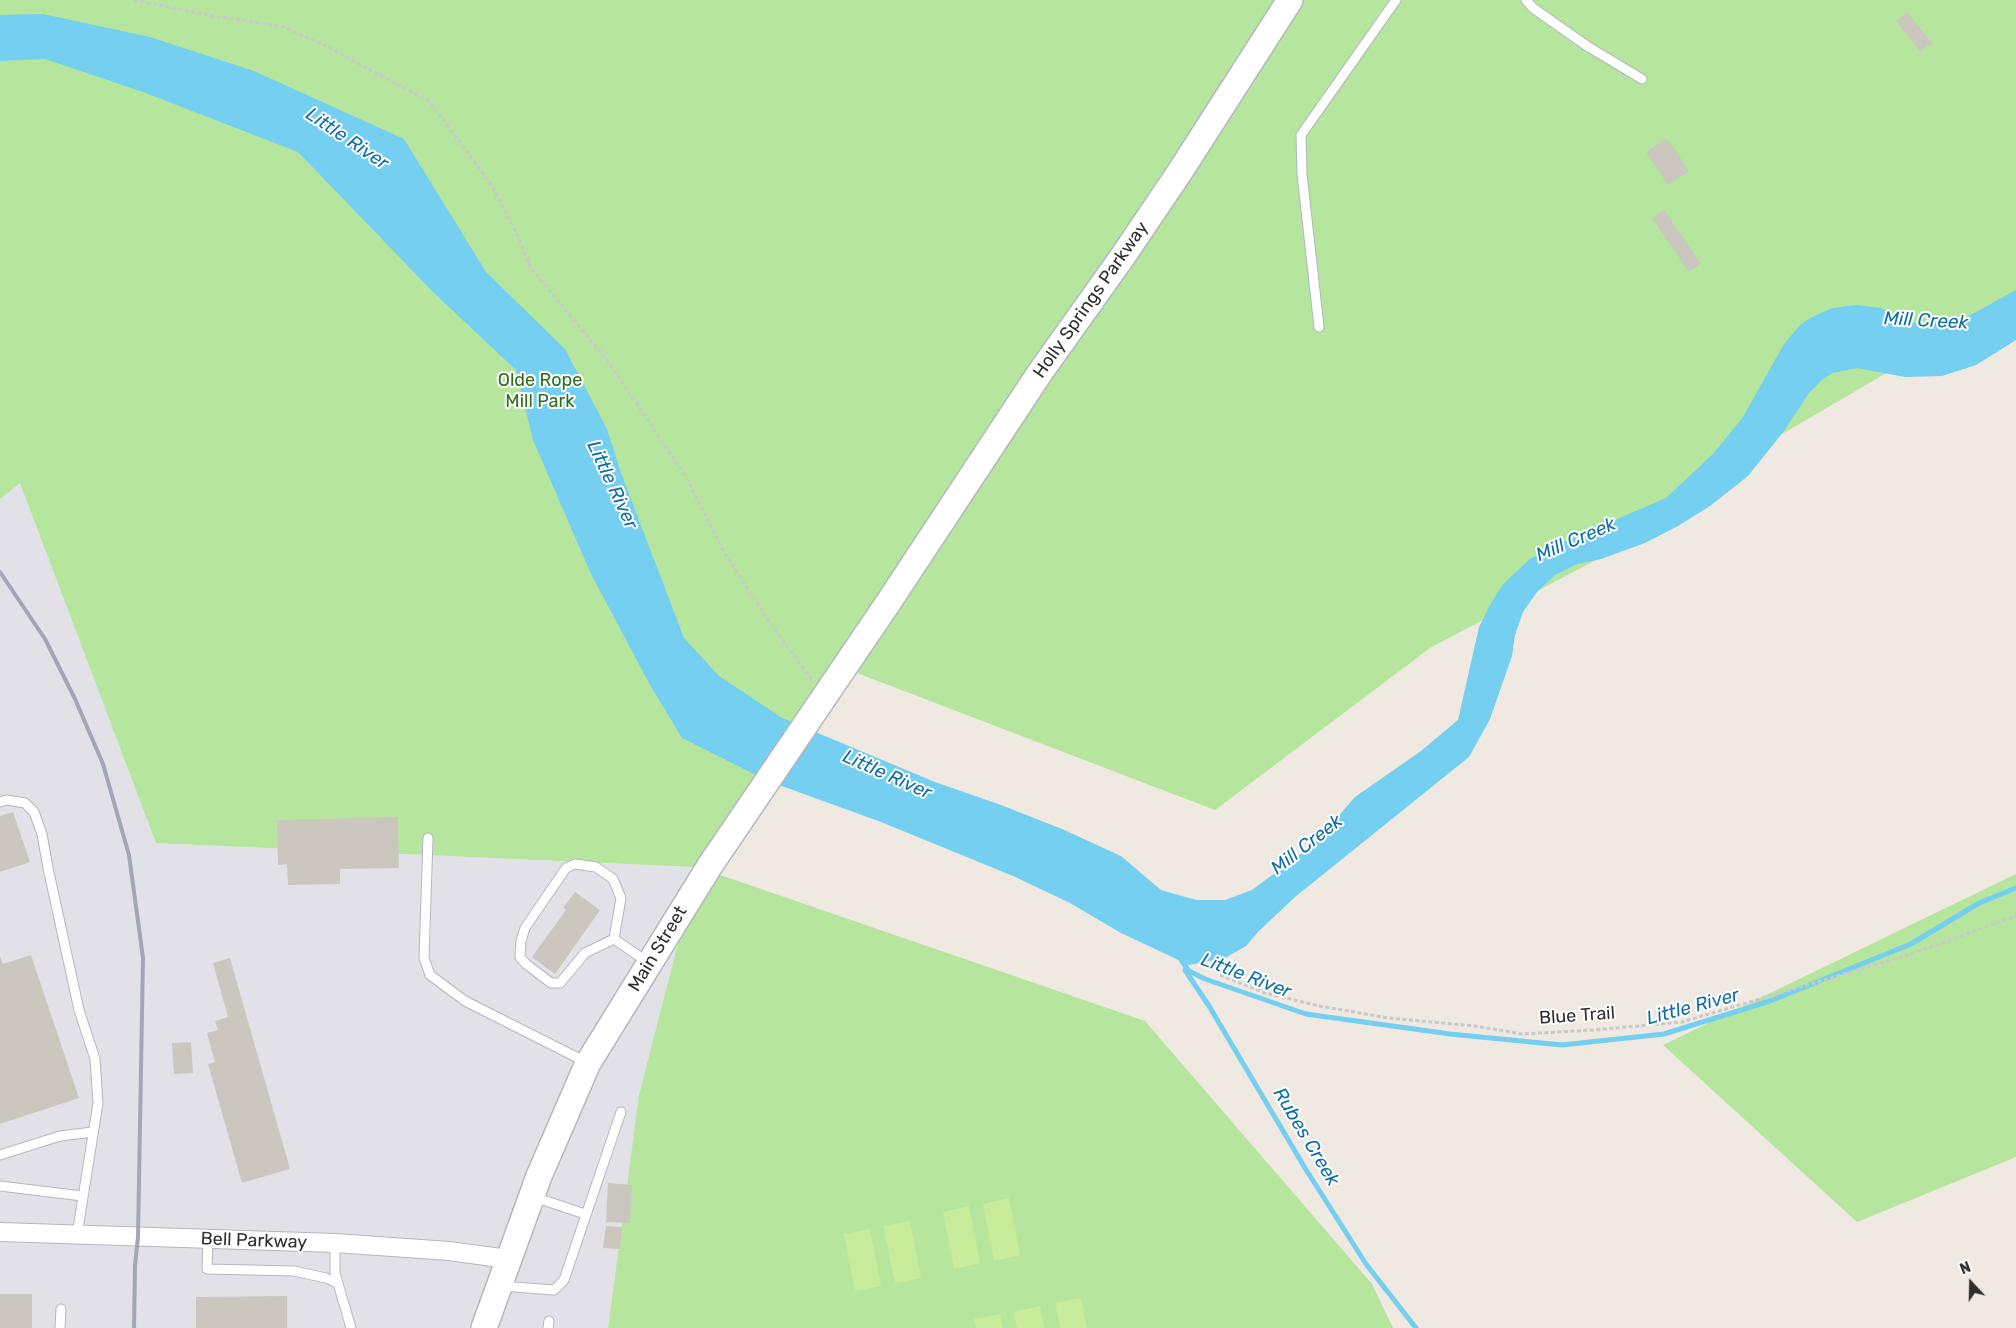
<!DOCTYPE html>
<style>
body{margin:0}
#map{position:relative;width:2016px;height:1328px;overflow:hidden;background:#efe9e1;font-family:Rubik,sans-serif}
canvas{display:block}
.north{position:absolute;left:1946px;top:1258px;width:50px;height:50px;-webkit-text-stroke:4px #fff;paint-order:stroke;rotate:339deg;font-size:14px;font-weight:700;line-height:20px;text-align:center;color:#2e2e2e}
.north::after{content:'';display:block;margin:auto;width:18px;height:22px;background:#2e2e2e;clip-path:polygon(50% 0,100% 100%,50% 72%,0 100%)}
</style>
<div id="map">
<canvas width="2016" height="1328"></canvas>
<div class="north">N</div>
</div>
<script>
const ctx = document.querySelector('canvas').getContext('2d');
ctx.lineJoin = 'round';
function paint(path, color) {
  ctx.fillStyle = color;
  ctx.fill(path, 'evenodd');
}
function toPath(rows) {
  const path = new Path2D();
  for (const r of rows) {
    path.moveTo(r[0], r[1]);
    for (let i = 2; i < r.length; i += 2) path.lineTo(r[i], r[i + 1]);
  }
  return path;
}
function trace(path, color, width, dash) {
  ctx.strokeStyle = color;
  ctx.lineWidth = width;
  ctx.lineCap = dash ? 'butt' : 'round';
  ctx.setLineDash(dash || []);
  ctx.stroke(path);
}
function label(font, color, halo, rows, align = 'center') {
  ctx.font = font + ' Rubik,sans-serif';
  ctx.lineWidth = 4;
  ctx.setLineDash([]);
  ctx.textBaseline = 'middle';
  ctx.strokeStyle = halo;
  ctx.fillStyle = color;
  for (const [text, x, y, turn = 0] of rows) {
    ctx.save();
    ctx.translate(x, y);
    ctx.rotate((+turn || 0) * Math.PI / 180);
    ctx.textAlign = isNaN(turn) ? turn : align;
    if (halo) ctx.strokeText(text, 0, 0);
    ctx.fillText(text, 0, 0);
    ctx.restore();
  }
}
paint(toPath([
 [0,429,156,843,696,867,696,873,639,1095,608,1328,0,1328]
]), '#e3e1e8');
paint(toPath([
 [0,0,2016,0,2016,325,1965,369,1917,355,1760,447,1739,484,1430,648,1215,810,836,665,697,867,1145,1021,1372,1284,1393,1328,608,1328,639,1095,696,873,696,867,156,843,20,483,0,499],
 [2016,874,2016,1157,1857,1222,1663,1045]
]), '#b6e59e');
paint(toPath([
 [1009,1198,1020,1255,994,1261,983,1204],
 [969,1206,980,1263,954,1269,943,1212],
 [910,1221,921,1278,895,1283,883,1226],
 [870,1229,881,1286,855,1291,844,1234],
 [1081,1298,1087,1328,1060,1328,1055,1303],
 [1040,1306,1044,1328,1017,1328,1014,1312],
 [1000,1314,1003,1328,976,1328,974,1319]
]), '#c9ec9a');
paint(toPath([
 [43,14,150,37,254,71,404,139,486,272,565,349,607,429,621,473,684,638,719,676,782,718,935,782,1001,805,1062,829,1121,856,1161,890,1196,900,1225,900,1252,890,1314,844,1355,797,1421,751,1458,720,1479,627,1490,605,1503,584,1530,559,1552,547,1666,498,1713,454,1743,417,1784,344,1800,325,1810,318,1832,308,1857,305,1881,308,1893,315,1916,323,1941,323,1965,318,2016,290,2016,340,1976,365,1942,376,1905,377,1857,368,1833,373,1823,379,1809,393,1784,431,1748,476,1710,506,1678,526,1645,543,1601,559,1577,564,1555,575,1537,592,1523,612,1515,635,1512,656,1490,719,1469,757,1295,897,1259,931,1246,946,1225,958,1189,965,1121,933,1070,903,1013,876,881,822,768,781,682,738,650,685,591,574,533,440,516,370,435,294,298,152,143,92,45,59,0,61,0,15]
]), '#75cff0');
trace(toPath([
 [1181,960,1189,971,1205,979,1306,1014,1450,1034,1562,1045,1664,1034,1770,1001,1911,944,1979,903,2016,888],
 [1185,970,1209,1006,1305,1168,1366,1264,1416,1328]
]), '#75cff0', 5);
paint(toPath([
 [1907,12,1932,43,1920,52,1896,21],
 [1667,138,1689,171,1668,185,1646,152],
 [1664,210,1701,264,1689,272,1652,218],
 [13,812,30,862,0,872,0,816],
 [398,817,399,868,340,869,340,884,288,885,287,864,278,865,277,820],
 [575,892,600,910,555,974,532,957,566,910,563,908],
 [31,955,79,1098,0,1124,0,956,3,964],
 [230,958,290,1169,242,1183,208,1064,215,1062,207,1033,218,1030,215,1021,228,1017,213,963],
 [191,1042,193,1073,174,1074,172,1043],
 [608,1183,632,1185,630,1223,606,1222],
 [606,1226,622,1227,620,1249,603,1248],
 [0,1294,32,1294,32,1328,0,1328],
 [287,1296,287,1328,196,1328,196,1297]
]), '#cbc7bf');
const service = toPath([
 [1526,0,1533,8,1587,46,1642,79],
 [1319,327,1302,174,1301,135,1396,0],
 [0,802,7,800,25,803,34,812,42,834,48,868,79,1010,95,1059,98,1103,77,1235],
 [428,838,424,958,430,975,465,1001,588,1063],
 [614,939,585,953,560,983,551,983,526,964,520,957,521,941,525,928,566,868,575,864,596,867,613,879,621,898,614,939,649,963],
 [0,1155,60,1136,93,1132],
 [0,1186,82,1196],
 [534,1197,585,1214],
 [208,1239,207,1269,294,1271,326,1278,337,1283],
 [335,1243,335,1273,351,1328],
 [501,1286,554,1290,564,1280,621,1112],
 [60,1328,61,1309],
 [548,1328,549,1321]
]);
const minor = toPath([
 [0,1232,335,1243,449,1251,508,1259]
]);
const secondary = toPath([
 [484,1328,539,1176,588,1063,709,867,890,600,1039,374,1123,256,1181,170,1290,0]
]);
trace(service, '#b4b7c1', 11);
trace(minor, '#b4b7c1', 20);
trace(secondary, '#b4b7c1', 28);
trace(toPath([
 [134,0,203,14,284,27,326,46,430,102,491,184,517,234,530,267,607,360,685,475,724,552,769,622,812,680],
 [1220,975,1265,993,1319,1006,1389,1018,1475,1026,1522,1034,1594,1030,1682,1022,1908,955,2016,916]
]), '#c9c9c9', 3, [4, 2.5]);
trace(service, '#fff', 9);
trace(minor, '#fff', 18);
trace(secondary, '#fff', 25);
trace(toPath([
 [0,572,45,639,75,699,103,764,129,855,143,958,138,1237,135,1265,134,1328]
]), '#a3a6b8', 4);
label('18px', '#2e2e2e', '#fff', [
 ["Holly Springs Parkway",1091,300,-55],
 ["Main Street",658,949,-59],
 ["Blue Trail",1577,1016,-4],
 ["Bell Parkway",254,1241,2]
]);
label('18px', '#2c6e1b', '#fff', [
 ["Olde Rope",540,381],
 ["Mill Park",540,402]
]);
label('italic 19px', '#0d6fa3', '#fff', [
 ["Little River",347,139,34],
 ["Mill Creek",1926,321,3],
 ["Little River",612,485,65],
 ["Mill Creek",1576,540,-23],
 ["Little River",887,775,24],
 ["Mill Creek",1307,845,-38],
 ["Little River",1246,976,21],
 ["Little River",1693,1007,-15],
 ["Rubes Creek",1306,1137,59]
]);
</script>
